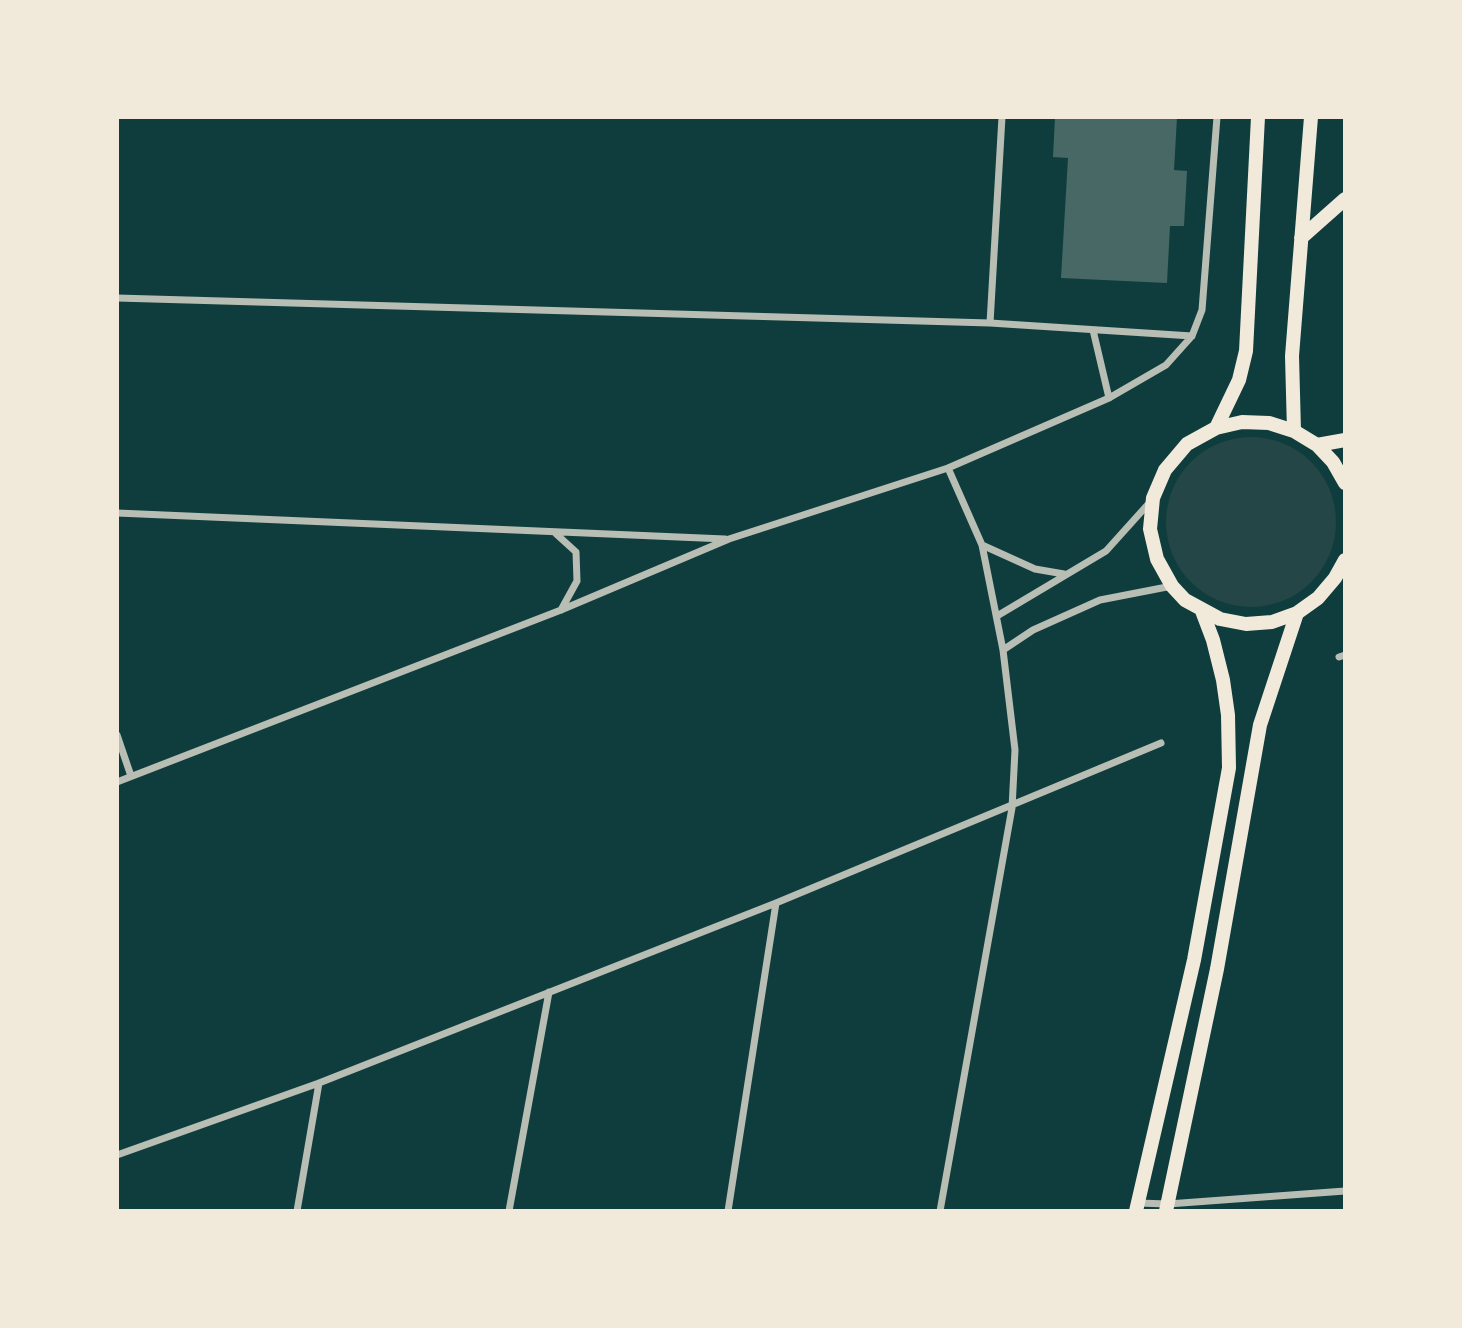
<!DOCTYPE html>
<style>
body{margin:0}
#map{position:relative;width:1462px;height:1328px;overflow:hidden;background:#0f3d3e;font-family:Quicksand,sans-serif}
canvas{display:block}
.frame{position:absolute;inset:0;border:119px solid #f1e9da;pointer-events:none}
</style>
<div id="map">
<canvas width="1462" height="1328"></canvas>
<div class="frame"></div>
</div>
<script>
const ctx = document.querySelector('canvas').getContext('2d');
ctx.lineJoin = 'round';
function paint(path, color) {
  ctx.fillStyle = color;
  ctx.fill(path, 'evenodd');
}
function toPath(rows) {
  const path = new Path2D();
  for (const r of rows) {
    if (r.length === 3) {
      path.moveTo(r[0] + r[2], r[1]);
      path.arc(r[0], r[1], r[2], 0, 2 * Math.PI);
      continue;
    }
    path.moveTo(r[0], r[1]);
    for (let i = 2; i < r.length; i += 2) path.lineTo(r[i], r[i + 1]);
  }
  return path;
}
function trace(path, color, width, dash) {
  ctx.strokeStyle = color;
  ctx.lineWidth = width;
  ctx.lineCap = dash ? 'butt' : 'round';
  ctx.setLineDash(dash || []);
  ctx.stroke(path);
}
paint(toPath([
 [1251,522,85]
]), '#244646');
paint(toPath([
 [1055,117,1177,117,1174,170,1187,171,1184,226,1170,226,1167,283,1061,278,1068,158,1053,157]
]), '#486865');
trace(toPath([
 [117,298,990,323,1192,336],
 [990,323,1002,117],
 [1093,330,1109,398],
 [117,513,725,539],
 [554,532,576,552,577,581,561,610],
 [982,545,1035,569,1064,574],
 [997,616,1106,551,1151,501],
 [1003,650,1033,630,1100,600,1172,586],
 [1339,657,1345,655],
 [117,735,131,776],
 [117,782,561,610,729,539,948,468,1109,398,1166,365,1192,336,1202,310,1217,117],
 [117,1155,319,1083,776,903,1161,743],
 [1138,1203,1168,1204,1345,1191],
 [297,1211,319,1083],
 [509,1211,549,992],
 [728,1211,776,903],
 [940,1211,1012,808,1015,750,1003,650,982,545,948,468]
]), '#b8beb3', 7);
trace(toPath([
 [1301,238,1345,199],
 [1216,428,1239,380,1246,351,1258,117],
 [1294,431,1292,356,1311,117],
 [1317,445,1345,440],
 [1345,483,1333,462,1317,445,1294,431,1269,423,1242,422,1216,428,1187,444,1165,470,1153,498,1150,529,1157,559,1172,586,1185,600,1220,619,1246,624,1272,622,1297,613,1318,598,1335,578,1345,560],
 [1136,1211,1194,960,1229,768,1228,715,1223,680,1213,640,1202,611],
 [1166,1211,1217,969,1260,725,1297,613]
]), '#f1e9da', 14);
</script>
